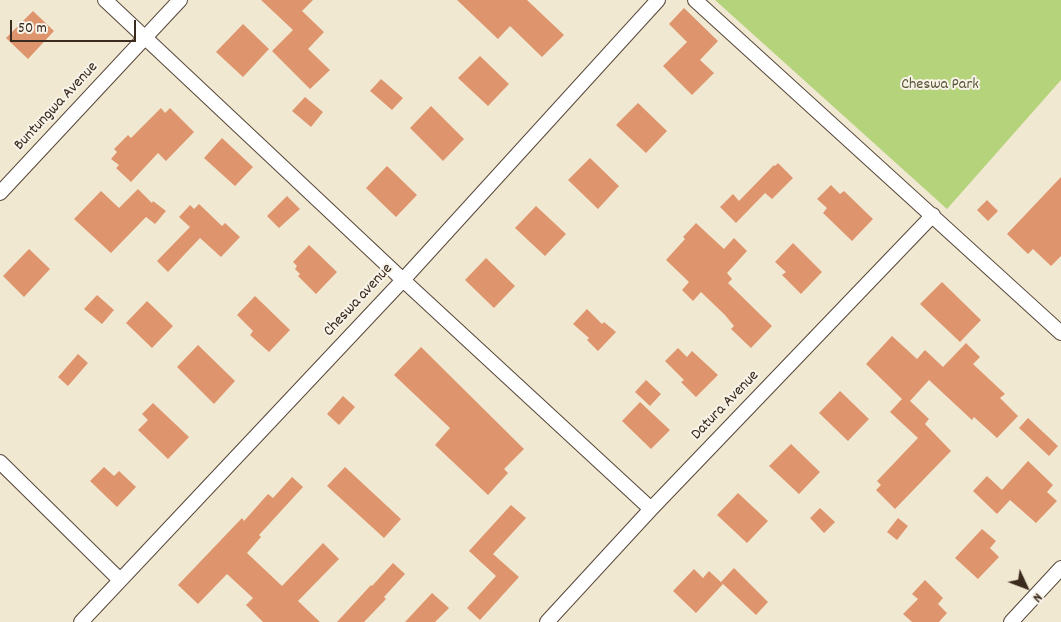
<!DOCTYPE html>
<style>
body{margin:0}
#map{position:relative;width:1061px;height:622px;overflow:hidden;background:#f1e8d1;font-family:Dekko,sans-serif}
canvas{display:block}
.north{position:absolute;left:1001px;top:562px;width:50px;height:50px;-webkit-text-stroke:4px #f7f3e8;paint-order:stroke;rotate:133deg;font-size:14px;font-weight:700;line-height:20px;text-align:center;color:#3b2a1e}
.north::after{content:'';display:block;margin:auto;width:18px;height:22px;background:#3b2a1e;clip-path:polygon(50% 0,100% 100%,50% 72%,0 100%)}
.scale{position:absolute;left:10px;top:20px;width:126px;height:22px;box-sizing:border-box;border:2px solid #3b2a1e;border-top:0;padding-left:6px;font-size:15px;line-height:18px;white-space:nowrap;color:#3b2a1e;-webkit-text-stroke:4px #f7f3e8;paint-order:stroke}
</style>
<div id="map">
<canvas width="1061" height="622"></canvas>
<div class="north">N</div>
<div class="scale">50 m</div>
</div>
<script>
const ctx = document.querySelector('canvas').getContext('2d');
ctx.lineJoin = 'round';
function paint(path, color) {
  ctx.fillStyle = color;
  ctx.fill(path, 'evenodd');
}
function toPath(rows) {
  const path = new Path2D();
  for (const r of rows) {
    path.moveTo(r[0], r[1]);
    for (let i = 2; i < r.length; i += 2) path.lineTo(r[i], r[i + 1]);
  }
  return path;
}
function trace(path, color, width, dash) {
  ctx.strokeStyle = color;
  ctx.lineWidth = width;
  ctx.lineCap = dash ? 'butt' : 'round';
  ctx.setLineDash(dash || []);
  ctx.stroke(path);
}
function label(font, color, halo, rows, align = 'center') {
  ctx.font = font + ' Dekko,sans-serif';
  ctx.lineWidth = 4;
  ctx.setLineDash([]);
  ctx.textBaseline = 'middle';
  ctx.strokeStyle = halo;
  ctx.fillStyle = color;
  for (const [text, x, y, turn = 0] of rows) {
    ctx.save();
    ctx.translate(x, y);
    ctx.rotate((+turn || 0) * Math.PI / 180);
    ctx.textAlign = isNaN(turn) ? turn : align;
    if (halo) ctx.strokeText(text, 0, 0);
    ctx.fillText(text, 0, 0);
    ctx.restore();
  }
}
paint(toPath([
 [715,0,1061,0,1061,80,947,209]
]), '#b4d37b');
paint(toPath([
 [261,0,313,0,302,11,324,32,308,49,330,70,310,89,272,51,293,30],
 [457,0,527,0,564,35,542,57,510,26,498,39],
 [684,8,718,41,700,60,714,73,692,95,663,66,687,42,669,24],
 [33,11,54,31,28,59,6,38],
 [243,24,269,49,243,77,216,52],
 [480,56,509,84,488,106,458,78],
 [381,79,403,98,392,110,370,91],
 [305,97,323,112,311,127,292,111],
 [638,103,667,131,646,153,616,125],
 [431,106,464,139,443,161,410,128],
 [161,108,165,113,170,108,194,132,166,161,158,153,131,182,116,168,119,165,111,159,117,152,114,149,128,135,131,138],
 [222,138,253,167,235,186,204,158],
 [590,158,619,186,598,209,568,180],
 [778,163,793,178,772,199,765,193,736,223,720,207,733,194,739,201,774,165,775,166],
 [387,166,417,195,396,217,366,188],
 [1061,177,1061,256,1051,266,1033,249,1028,254,1007,234],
 [831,185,840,194,844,191,873,219,852,241,823,213,827,208,817,199],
 [138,189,152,203,153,201,166,211,155,224,146,217,111,253,74,219,101,191,119,208],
 [287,196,300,209,279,228,267,216],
 [987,200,998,211,988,221,977,210],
 [199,204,222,226,225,223,240,237,221,257,200,238,168,272,157,261,190,227,179,217,190,205,194,209],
 [536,206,566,234,545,256,515,228],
 [696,223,724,249,734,238,747,251,727,273,732,279,728,283,772,326,751,348,731,329,734,326,725,315,701,292,693,301,682,290,689,282,666,260,685,239,683,237],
 [793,243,822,272,801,294,782,275,786,272,775,262],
 [309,245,337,272,316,294,298,276,300,274,295,269,297,266,293,262],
 [29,249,50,269,24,297,3,276],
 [486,258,515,286,494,308,465,280],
 [942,282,981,320,960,342,920,304],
 [97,295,114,310,102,324,84,309],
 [255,296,290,330,269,352,250,335,253,331,237,315],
 [147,301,173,326,152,348,126,323],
 [587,309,602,324,604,322,616,332,598,351,587,340,589,338,573,324],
 [892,336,917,359,925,350,943,367,966,343,980,357,973,364,1005,394,1000,398,1018,416,997,438,974,417,972,420,929,380,910,401,929,419,925,424,951,451,895,509,876,490,881,485,877,481,918,438,890,412,902,399,866,364],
 [198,345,235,381,214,404,177,367],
 [421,347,524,449,504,469,508,473,488,495,435,445,450,428,394,375],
 [678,348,687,357,692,351,718,375,696,397,681,382,684,380,665,361],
 [78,354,88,363,68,386,58,377],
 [646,380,661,394,650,406,635,392],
 [840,391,869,419,848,441,819,413],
 [343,396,355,407,339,425,327,414],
 [640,402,670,430,651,449,622,421],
 [153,403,189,437,168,459,138,430,148,420,142,414],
 [1028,418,1058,446,1049,456,1019,428],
 [791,444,820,472,799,494,769,466],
 [1028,461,1053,485,1047,492,1057,501,1036,523,1010,500,997,514,973,491,987,476,1002,490],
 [104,467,114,476,119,471,136,487,117,507,90,481],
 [345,467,401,519,384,538,327,486],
 [292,477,303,487,259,535,261,537,247,553,282,586,323,543,339,559,298,601,320,622,263,622,246,605,253,598,227,574,198,604,178,585,242,518,244,521,268,494,273,498],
 [738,493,768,521,747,543,717,515],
 [511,505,526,518,493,554,519,577,480,620,467,608,496,576,469,551],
 [820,508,835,522,824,533,810,518],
 [898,518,908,526,897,540,887,532],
 [982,529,996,541,990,548,999,557,978,579,955,558],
 [393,563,405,574,384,597,386,599,364,622,337,622,371,585,372,586],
 [734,568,768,602,756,615,721,582],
 [694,569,703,578,709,571,723,584,696,613,673,591],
 [925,580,943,598,938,604,947,613,939,622,912,622,903,614,918,599,912,594],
 [432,593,449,608,435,622,405,622]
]), '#de956d');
const minor = toPath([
 [105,0,403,280,651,509],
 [695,0,1061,333],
 [0,193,180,0],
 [0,462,120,580],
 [81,622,403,280,658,0],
 [547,622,651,509,933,215],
 [1011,622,1061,568]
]);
trace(minor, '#564639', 16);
trace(minor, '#fff', 14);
label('16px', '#595435', '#f7f3e8', [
 ["Cheswa Park",940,86]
]);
label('16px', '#3b2a1e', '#f7f3e8', [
 ["Buntungwa Avenue",57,107,-47],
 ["Cheswa avenue",359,301,-47],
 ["Datura Avenue",726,406,-46]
]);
</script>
